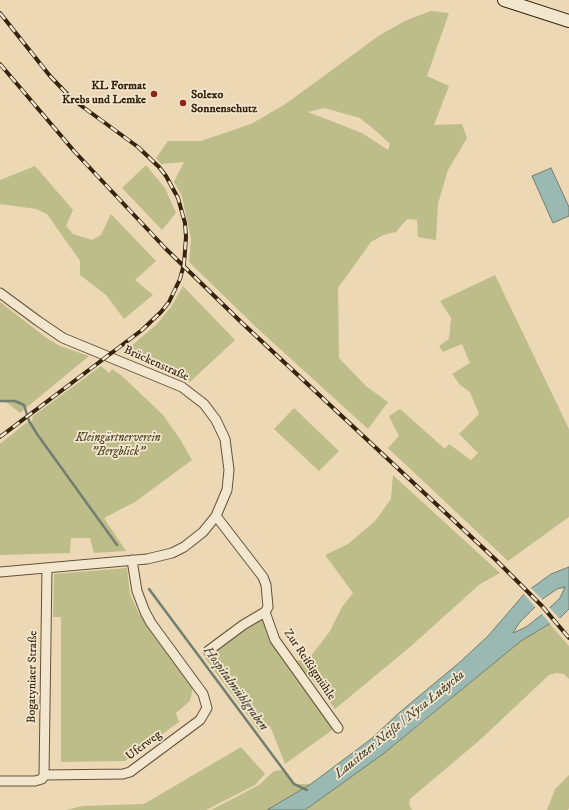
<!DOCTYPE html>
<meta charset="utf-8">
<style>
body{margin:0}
canvas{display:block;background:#ecd8b5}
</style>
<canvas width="569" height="810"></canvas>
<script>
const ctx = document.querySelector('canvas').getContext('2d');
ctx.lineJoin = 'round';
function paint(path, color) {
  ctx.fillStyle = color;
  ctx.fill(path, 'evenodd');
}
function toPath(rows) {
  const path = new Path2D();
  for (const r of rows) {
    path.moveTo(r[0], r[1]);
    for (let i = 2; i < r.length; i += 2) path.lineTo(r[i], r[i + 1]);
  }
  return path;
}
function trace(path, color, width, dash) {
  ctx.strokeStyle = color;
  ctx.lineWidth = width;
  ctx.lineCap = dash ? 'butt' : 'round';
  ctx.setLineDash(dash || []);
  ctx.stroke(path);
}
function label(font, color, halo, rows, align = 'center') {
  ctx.font = font + ' "IM FELL DW Pica",serif';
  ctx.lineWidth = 3.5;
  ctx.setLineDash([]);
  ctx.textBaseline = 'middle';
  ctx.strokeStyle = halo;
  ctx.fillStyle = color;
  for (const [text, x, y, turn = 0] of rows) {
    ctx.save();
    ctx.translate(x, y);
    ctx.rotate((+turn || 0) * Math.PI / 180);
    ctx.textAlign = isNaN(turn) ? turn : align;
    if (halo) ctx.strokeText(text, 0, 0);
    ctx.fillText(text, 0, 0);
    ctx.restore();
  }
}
paint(toPath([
 [431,11,449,13,427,76,449,86,434,125,462,124,467,138,448,170,438,204,436,240,418,237,417,220,407,219,396,232,383,235,371,242,338,288,339,358,367,387,388,402,368,429,258,329,189,262,191,239,182,196,174,182,184,162,161,164,156,158,168,141,201,141,251,124,284,105,380,35,407,20],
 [324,108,360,118,376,131,390,144,388,150,362,133,308,112],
 [146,165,165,188,176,213,162,230,122,188],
 [35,166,73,210,66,226,73,234,92,240,101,235,111,214,156,261,135,280,153,295,124,319,106,295,80,275,80,261,47,214,36,209,0,204,0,180],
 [495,275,569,429,569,517,508,561,388,448,399,436,389,416,400,409,445,449,449,444,471,460,478,453,459,434,479,414,470,392,460,385,452,374,470,363,462,344,443,352,439,346,449,339,451,318,440,301],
 [183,286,235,340,190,382,164,369,123,353,157,324,171,307],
 [0,302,48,339,60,346,89,356,20,413,6,402,0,402],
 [101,366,109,373,112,369,121,375,163,415,180,439,192,460,135,502,104,518,126,551,94,553,90,538,71,538,70,553,0,555,0,444,26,423,32,421,33,416],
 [294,408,339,451,319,471,274,429],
 [393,475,500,573,480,584,410,647,335,709,309,675,302,674,292,661,304,660,311,656,330,631,342,607,353,593,325,555,348,544,375,521,391,499],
 [127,568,130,594,139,614,193,687,190,701,176,713,179,722,125,761,61,762,61,617,53,617,54,574],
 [263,616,271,641,311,699,335,728,285,764,270,726,260,732,205,658],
 [550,624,569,646,569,679,564,674,557,673,549,675,481,739,410,799,409,804,412,810,305,810,413,730,521,641],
 [241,747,265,774,255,785,206,810,66,810,83,806,144,804],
 [283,770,294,784,311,784,267,810,211,810,259,785,274,771],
 [569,775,569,808,568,810,547,810,555,789]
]), '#bdbd8a');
const water = toPath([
 [551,168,569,207,569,216,553,223,532,176,551,168],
 [569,567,569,609,561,617,521,641,383,754,305,810,267,810,311,784,371,739,400,712,460,662,488,636,526,592,551,574,569,567],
 [565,587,560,598,544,613,526,627,513,633,519,623,544,598,557,589,565,587]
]);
paint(water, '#99b9b2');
trace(water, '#717e70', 1);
paint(toPath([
 [530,587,544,601,536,608,523,593],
 [548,606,561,620,552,626,541,613]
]), '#ecd8b5');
trace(toPath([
 [0,401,15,401,24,405,29,421,37,434,117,545],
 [149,589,294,784,307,790]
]), '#717e70', 2.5);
const minor = toPath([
 [0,293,38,321,63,338,182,387,204,404,216,420,225,439,229,470,227,490,216,516,203,532,184,547,172,553,147,559,0,572],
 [216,516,263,577,266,585,268,607,265,612,275,640,338,728],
 [208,651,243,625,265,612],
 [44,775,123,774,130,772,200,720,207,708,203,694,151,623,145,612,137,591,132,560],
 [0,781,35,781,42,779,44,775,47,568]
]);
const secondary = toPath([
 [504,0,569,21]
]);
trace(minor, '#645238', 11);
trace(secondary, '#36250e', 14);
trace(minor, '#f3e6cf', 9);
trace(secondary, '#f3e6cf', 12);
const rail = toPath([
 [0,13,50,76,72,99,138,147,159,167,166,176,178,198,185,223,186,237,184,264,180,279,169,302,161,312,142,330,0,437],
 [0,64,74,151,165,248,241,322,495,559,542,606,569,638]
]);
trace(rail, '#36250e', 4);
trace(rail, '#f3e6cf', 2.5, [8]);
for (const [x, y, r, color] of [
 [154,94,4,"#8f2418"],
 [183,103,4,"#8f2418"]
]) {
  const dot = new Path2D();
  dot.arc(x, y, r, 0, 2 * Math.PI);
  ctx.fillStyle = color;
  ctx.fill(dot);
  trace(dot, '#f3e6cf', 1.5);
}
label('bold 12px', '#36250e', '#f3e6cf', [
 ["KL Format",146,87],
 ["Krebs und Lemke",146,101],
 ["Solexo",191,96,"left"],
 ["Sonnenschutz",191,110,"left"]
], 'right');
label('12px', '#36250e', '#f3e6cf', [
 ["Brückenstraße",156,364,24],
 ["Zur Reißigmühle",309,665,56],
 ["Bogatyniaer Straße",33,677,-89],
 ["Uferweg",144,746,-37]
]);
label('italic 12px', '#584b2d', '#f3e6cf', [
 ["Kleingärtnerverein",118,439],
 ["\"Bergblick\"",118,453]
]);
label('italic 13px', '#4f4a37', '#f3e6cf', [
 ["Hospitalmühlgraben",235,689,54],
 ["Lausitzer Neiße / Nysa Łużycka",400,725,-39]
]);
</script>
